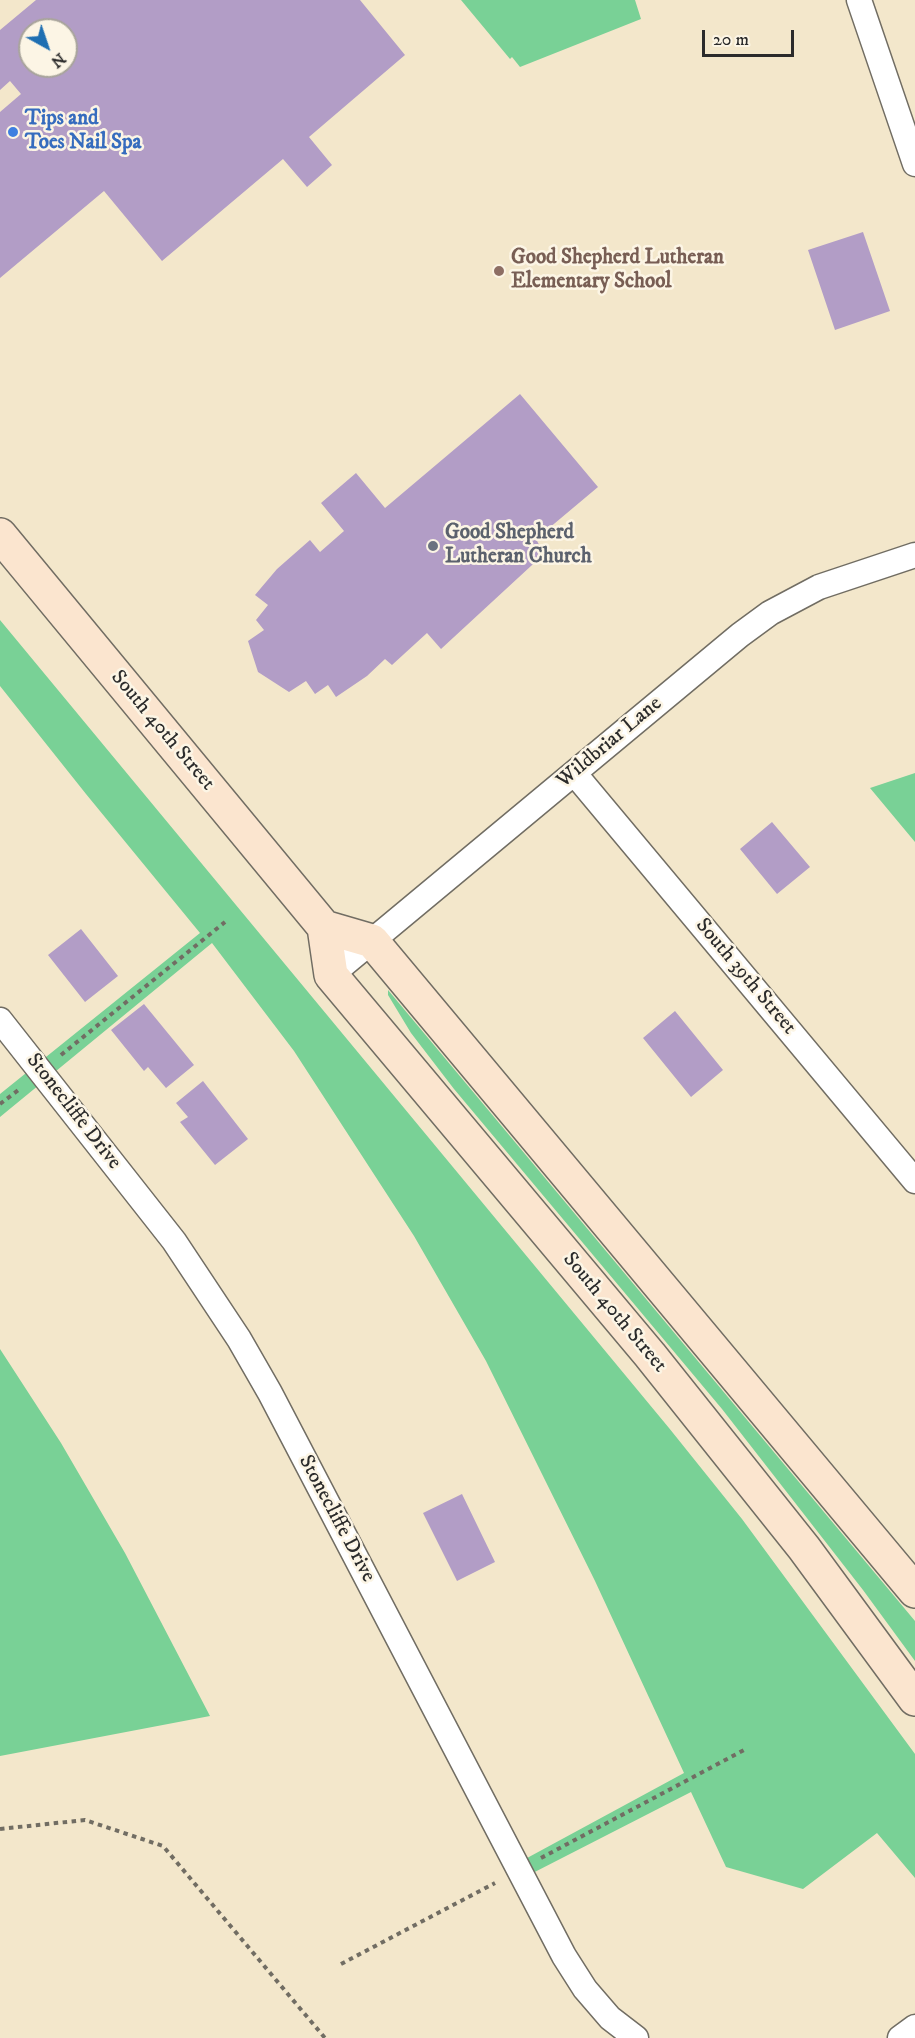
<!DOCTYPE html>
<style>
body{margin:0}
#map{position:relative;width:915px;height:2038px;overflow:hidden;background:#f3e7cb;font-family:"IM FELL DW Pica",serif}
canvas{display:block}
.north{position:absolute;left:18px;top:18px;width:60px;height:60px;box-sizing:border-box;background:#fcf5e5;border:2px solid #a8a49b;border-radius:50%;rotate:140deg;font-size:16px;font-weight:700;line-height:24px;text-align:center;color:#2b2b2b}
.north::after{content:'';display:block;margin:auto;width:21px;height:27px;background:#1f6fb2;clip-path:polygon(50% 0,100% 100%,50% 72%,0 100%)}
.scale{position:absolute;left:702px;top:30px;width:92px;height:27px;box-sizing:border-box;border:3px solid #2b2b2b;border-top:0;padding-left:8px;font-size:18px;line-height:21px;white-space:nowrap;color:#2b2b2b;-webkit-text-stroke:4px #fcf5e5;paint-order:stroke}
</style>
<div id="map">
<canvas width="915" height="2038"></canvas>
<div class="north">N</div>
<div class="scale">20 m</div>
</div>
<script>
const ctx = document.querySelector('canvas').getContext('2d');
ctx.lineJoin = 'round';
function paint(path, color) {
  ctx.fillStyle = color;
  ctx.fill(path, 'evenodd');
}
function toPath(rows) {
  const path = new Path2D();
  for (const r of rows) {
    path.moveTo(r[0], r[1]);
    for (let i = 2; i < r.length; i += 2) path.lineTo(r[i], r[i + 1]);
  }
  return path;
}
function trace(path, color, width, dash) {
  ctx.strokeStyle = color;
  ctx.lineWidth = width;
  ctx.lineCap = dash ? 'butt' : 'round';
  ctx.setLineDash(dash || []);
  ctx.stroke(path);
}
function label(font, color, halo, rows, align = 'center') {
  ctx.font = font + ' "IM FELL DW Pica",serif';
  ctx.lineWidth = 5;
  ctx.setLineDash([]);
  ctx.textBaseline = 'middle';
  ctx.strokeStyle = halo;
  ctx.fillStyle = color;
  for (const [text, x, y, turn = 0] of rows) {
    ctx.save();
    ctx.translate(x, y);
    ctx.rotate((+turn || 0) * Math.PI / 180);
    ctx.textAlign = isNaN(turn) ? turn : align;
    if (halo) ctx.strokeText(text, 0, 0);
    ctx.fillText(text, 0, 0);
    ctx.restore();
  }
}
paint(toPath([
 [461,0,635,0,641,19,520,67,512,57,510,59],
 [0,620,669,1428,742,1519,915,1754,915,1878,877,1833,803,1889,726,1867,691,1792,523,1878,516,1864,684,1773,595,1581,486,1361,414,1236,294,1051,212,943,0,1117,0,1094,200,933,86,794,0,686],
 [915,773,915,842,870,788],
 [388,990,915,1621,915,1661,863,1590,722,1409,454,1089,411,1033,388,995],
 [0,1349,61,1443,125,1553,210,1716,0,1756]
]), '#79d196');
paint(toPath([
 [36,0,360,0,405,55,309,137,332,165,307,187,283,159,162,261,104,191,0,278,0,112,21,94,10,81,0,90,0,30],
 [30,30,66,30,66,66,30,66],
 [863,232,890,311,835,330,808,250],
 [520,394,598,487,536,539,544,554,441,649,427,633,392,665,385,659,367,676,336,697,328,685,315,694,306,681,289,692,258,672,248,641,264,630,256,620,268,605,255,595,277,569,310,540,320,552,344,531,321,503,356,473,385,508],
 [772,822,810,867,777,894,740,849],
 [81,929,118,976,85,1002,48,955],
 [144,1004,194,1065,166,1088,148,1067,144,1071,111,1030],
 [675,1011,723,1070,691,1097,643,1038],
 [203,1081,248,1139,215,1165,180,1122,188,1117,176,1103],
 [462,1494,495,1562,457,1581,423,1513]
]), '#b29dc6');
const street = toPath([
 [859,0,915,164],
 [574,773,915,1181],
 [331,975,740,635,770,613,819,587,915,555],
 [0,1020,174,1241,239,1339,270,1393,564,1956,585,1989,610,2018,636,2038],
 [900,2038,915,2027]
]);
const secondary = toPath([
 [0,535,324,927,331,975,650,1355,804,1548,915,1699],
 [324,927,372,941,915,1591]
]);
trace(street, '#716d63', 27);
trace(secondary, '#716d63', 36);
trace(toPath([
 [61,1055,225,922],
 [0,1104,21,1088],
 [0,1829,85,1820,163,1846,325,2038],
 [541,1858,744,1750],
 [341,1964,495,1883]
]), '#716d63', 4, [4.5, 4.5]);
trace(street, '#fff', 24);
trace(secondary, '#fbe5cf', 33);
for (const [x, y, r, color] of [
 [13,132,6,"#3f7fe0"],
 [499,271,6,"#8d6e63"],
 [433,546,6,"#6b7280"]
]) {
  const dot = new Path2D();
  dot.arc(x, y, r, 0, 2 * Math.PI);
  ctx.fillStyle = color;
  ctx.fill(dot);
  trace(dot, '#fcf5e5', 2);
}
label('bold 21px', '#366cbe', '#fcf5e5', [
 ["Tips and",25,120],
 ["Toes Nail Spa",25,144]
], 'left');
label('bold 21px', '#785e54', '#fcf5e5', [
 ["Good Shepherd Lutheran",511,259],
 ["Elementary School",511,283]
], 'left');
label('bold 21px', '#5b616d', '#fcf5e5', [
 ["Good Shepherd",445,534],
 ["Lutheran Church",445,558]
], 'left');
label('21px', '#2b2b2b', '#fcf5e5', [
 ["South 40th Street",162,731,50],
 ["Wildbriar Lane",610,743,-40],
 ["South 39th Street",745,977,50],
 ["Stonecliffe Drive",73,1112,52],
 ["South 40th Street",614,1313,50],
 ["Stonecliffe Drive",336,1519,62]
]);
</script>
